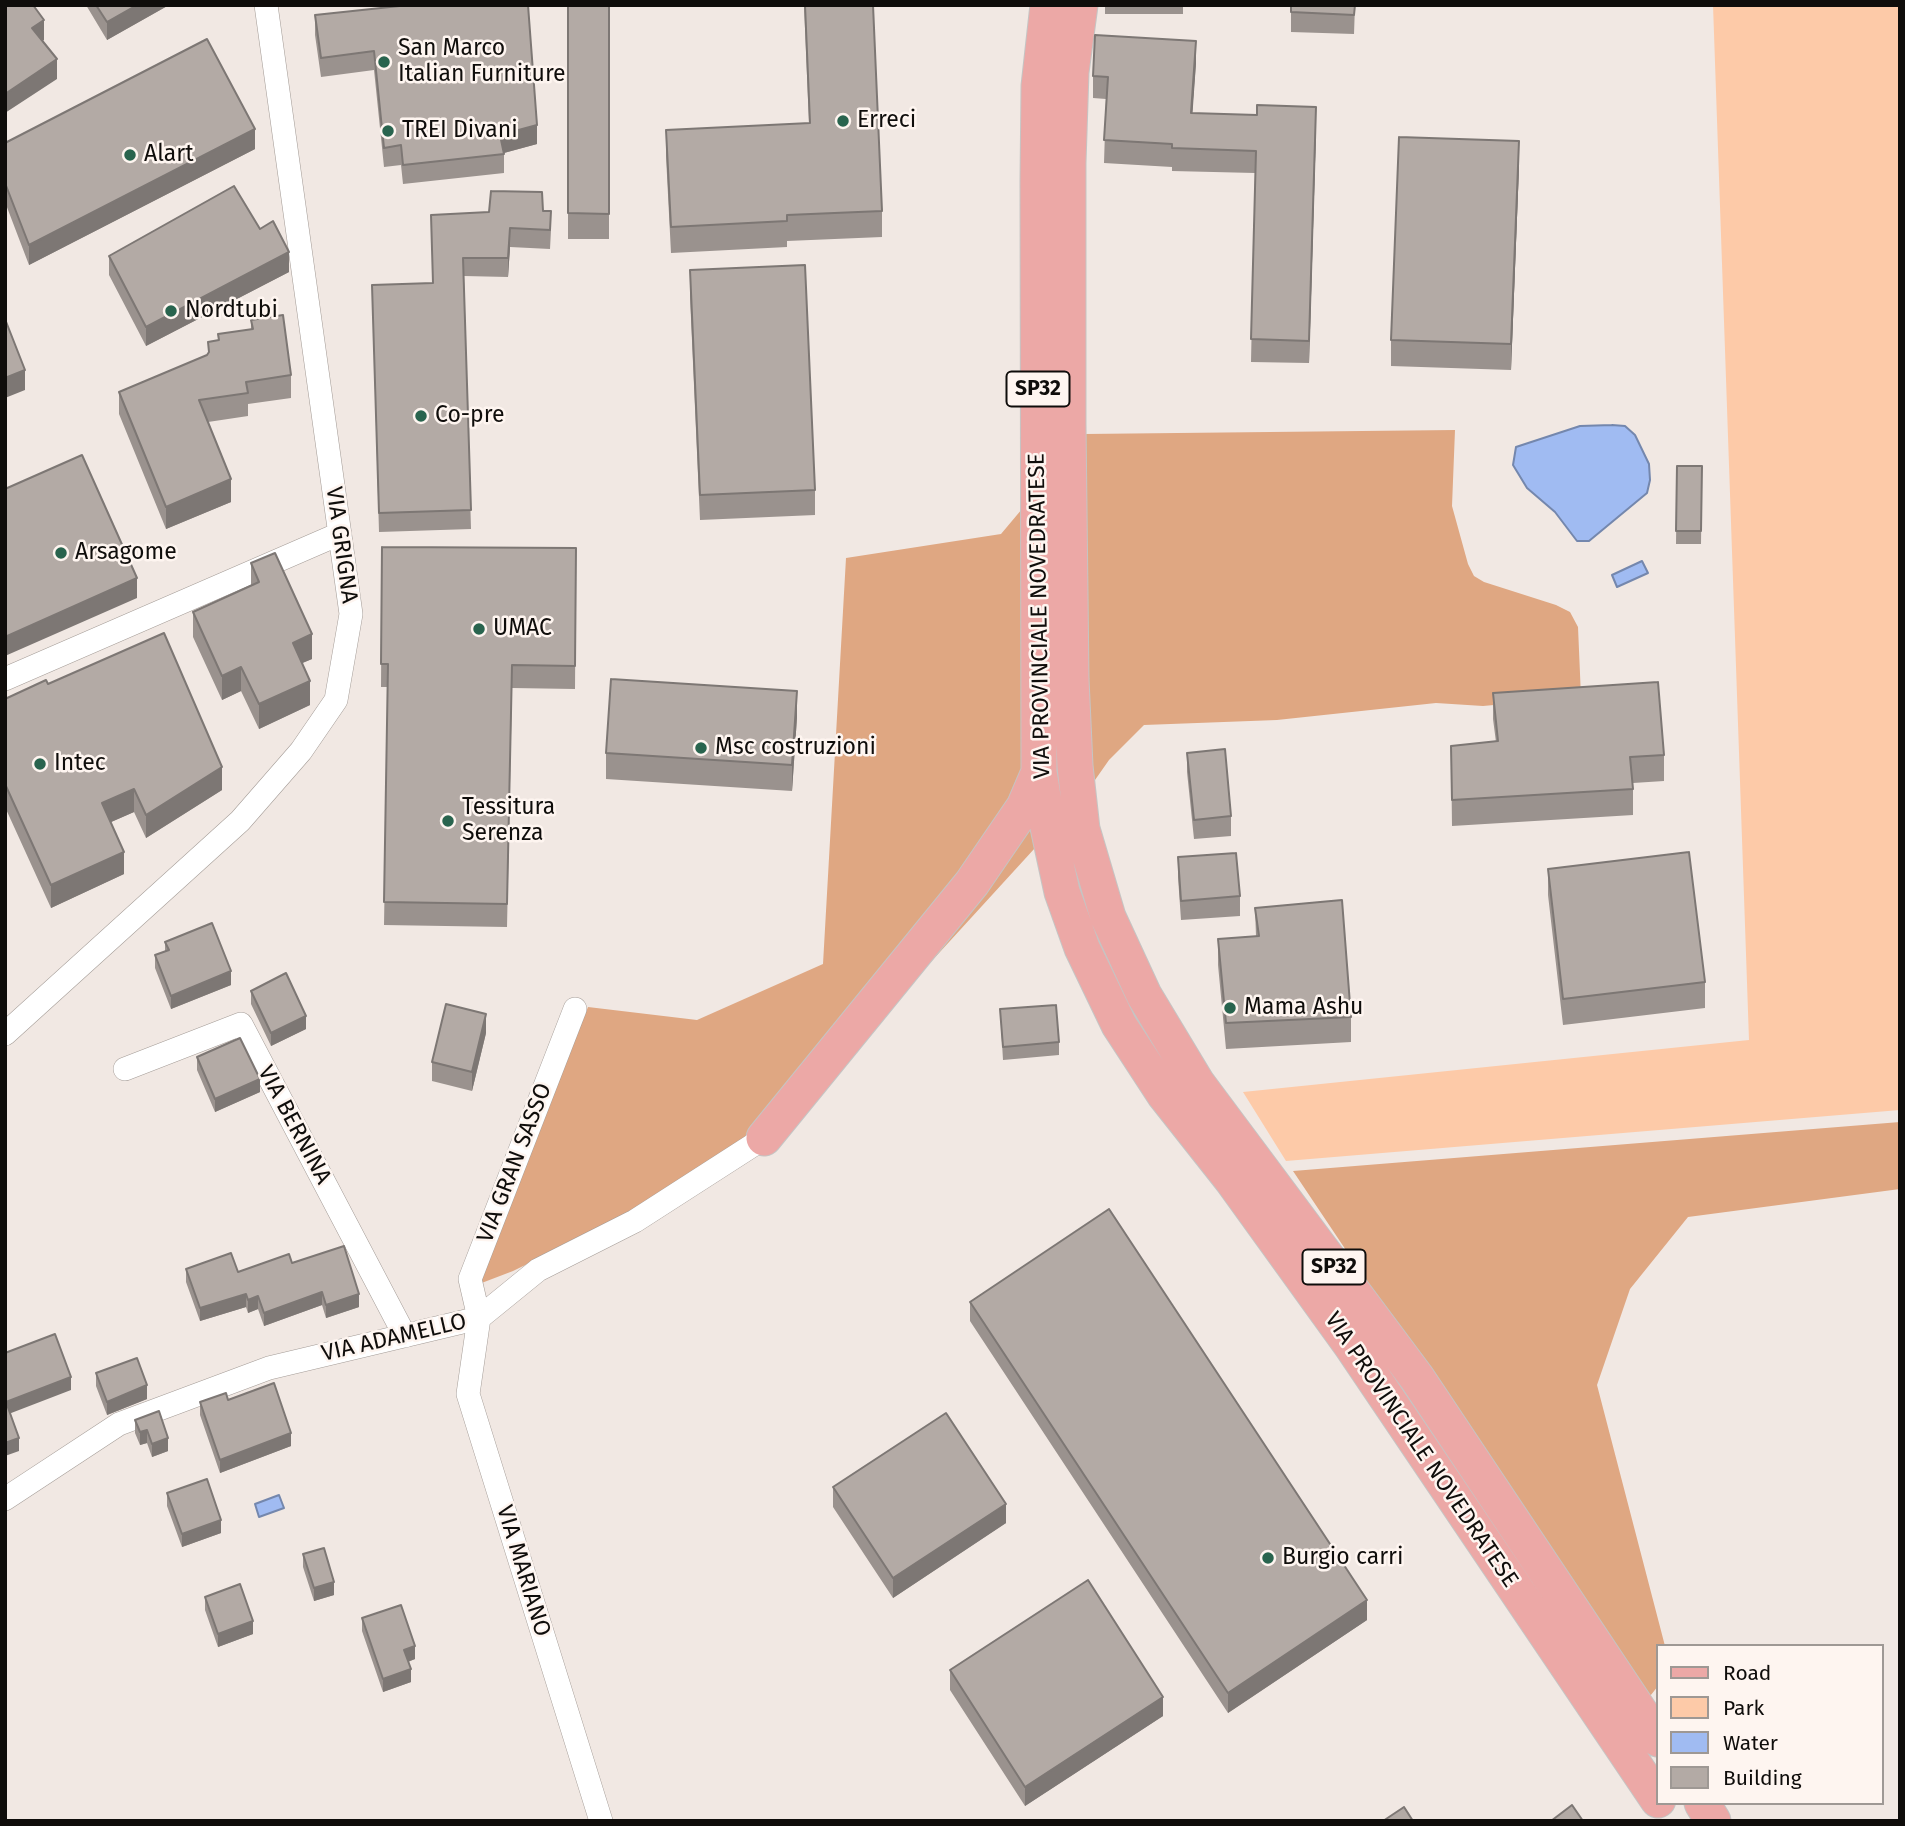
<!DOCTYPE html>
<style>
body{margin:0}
#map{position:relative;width:1905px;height:1826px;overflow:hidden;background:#f1e8e3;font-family:"Fira Sans",sans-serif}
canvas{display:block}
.frame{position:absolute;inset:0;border:7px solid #0f0d0b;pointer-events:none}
.legend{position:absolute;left:1656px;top:1644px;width:228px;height:161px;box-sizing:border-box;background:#fef5f0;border:2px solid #9e9894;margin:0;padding:9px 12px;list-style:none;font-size:21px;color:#0f0d0b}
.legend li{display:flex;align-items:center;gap:14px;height:35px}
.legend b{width:35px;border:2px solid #9e9894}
</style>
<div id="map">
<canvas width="1905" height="1826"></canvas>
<div class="frame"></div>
<ul class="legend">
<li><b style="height:9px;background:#eca8a6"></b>Road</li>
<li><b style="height:19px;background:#fdcaa8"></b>Park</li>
<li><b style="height:19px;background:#a0bbf2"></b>Water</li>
<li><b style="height:19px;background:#b3aaa5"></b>Building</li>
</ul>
</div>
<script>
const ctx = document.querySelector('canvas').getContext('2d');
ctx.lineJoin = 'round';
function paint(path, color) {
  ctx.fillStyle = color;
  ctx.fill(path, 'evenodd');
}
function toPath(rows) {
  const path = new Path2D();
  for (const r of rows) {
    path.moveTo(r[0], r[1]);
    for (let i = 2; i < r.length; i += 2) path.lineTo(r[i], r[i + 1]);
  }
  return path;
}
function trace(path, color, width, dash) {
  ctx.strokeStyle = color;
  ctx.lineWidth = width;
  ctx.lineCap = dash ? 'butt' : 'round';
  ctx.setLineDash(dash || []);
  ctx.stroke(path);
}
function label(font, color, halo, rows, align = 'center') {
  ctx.font = font + ' "Fira Sans",sans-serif';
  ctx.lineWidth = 5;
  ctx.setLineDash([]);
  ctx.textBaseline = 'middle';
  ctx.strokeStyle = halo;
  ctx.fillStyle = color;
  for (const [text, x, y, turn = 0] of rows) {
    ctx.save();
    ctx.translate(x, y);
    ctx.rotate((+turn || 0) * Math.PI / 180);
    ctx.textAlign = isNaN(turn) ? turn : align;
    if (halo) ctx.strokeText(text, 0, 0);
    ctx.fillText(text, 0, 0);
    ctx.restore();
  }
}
paint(toPath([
 [1713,5,1900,5,1900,1110,1286,1161,1243,1092,1749,1040]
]), '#fdcaa8');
paint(toPath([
 [1455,430,1452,506,1468,564,1474,576,1484,582,1556,605,1570,612,1578,627,1581,697,1483,706,1436,703,1277,720,1144,725,1109,760,1088,790,758,1151,513,1271,479,1284,588,1007,697,1020,823,964,846,558,1001,534,1085,434],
 [1900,1122,1900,1189,1688,1217,1630,1289,1597,1385,1665,1646,1658,1646,1658,1686,1647,1700,1293,1171]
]), '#dfa782');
const water = toPath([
 [1612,425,1625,426,1635,435,1649,464,1650,480,1647,493,1589,541,1577,541,1555,512,1527,488,1513,465,1516,447,1580,426,1612,425],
 [1642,561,1648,573,1617,587,1612,575,1642,561],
 [279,1495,284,1508,259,1517,255,1504,279,1495]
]);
paint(water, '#a0bbf2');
trace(water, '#7487ad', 2);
const street = toPath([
 [5,679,339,534],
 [575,1009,470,1279,479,1318,468,1394,601,1821],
 [5,1034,240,821,301,751,336,700,351,614,266,5],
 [125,1069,241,1024,405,1336],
 [5,1499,119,1424,269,1368,479,1318,538,1270,635,1221,764,1138]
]);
const primary = toPath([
 [1048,5,1039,86,1038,181,1039,772,1048,827,1062,892,1082,948,1119,1025,1164,1094,1232,1180,1351,1345,1658,1800],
 [1080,5,1071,72,1068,163,1068,424,1071,679,1075,766,1082,829,1108,917,1144,995,1197,1083,1417,1378,1658,1739],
 [764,1138,972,883,1024,807,1039,772],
 [1702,1803,1713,1821]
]);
trace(street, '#a49c97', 24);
trace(primary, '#c5c5c4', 37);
trace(street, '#fff', 23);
trace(primary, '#eca8a6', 35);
paint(toPath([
 [86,5,169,5,107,40],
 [568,5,609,5,609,239,568,239],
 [804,5,873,5,882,211,882,237,787,241,787,247,671,253,666,156,666,130,809,123],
 [1105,5,1183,5,1183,14,1105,14],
 [1291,5,1355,5,1354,34,1291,32],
 [315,15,537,144,504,153,504,173,403,184,401,165,384,167,374,70,321,77,315,35],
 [1196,63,1192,113,1316,130,1309,363,1251,362,1255,173,1172,171,1172,167,1104,163,1106,99,1093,98,1093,76],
 [5,143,255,149,29,265,5,202],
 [1519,167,1511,370,1391,366,1391,340],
 [543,211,551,230,550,249,510,247,508,277,464,276,471,529,379,532,372,285,432,283,489,212],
 [260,229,289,272,146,346,109,275,109,256],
 [690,270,815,490,815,515,700,520,690,296],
 [251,320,291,375,291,398,248,404,248,416,208,422,231,502,166,529,119,414,119,392,207,355,208,354,208,342,218,340,218,334,251,329],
 [1677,466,1702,466,1701,544,1676,544],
 [382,547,576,548,575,689,512,688,507,927,384,925,388,687,381,687],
 [251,563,312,659,302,663,310,705,259,729,241,691,222,700,193,637,193,612,251,585],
 [1493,693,1664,755,1664,781,1633,783,1633,815,1452,826,1451,746,1496,742,1493,719],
 [5,699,222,790,146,838,134,812,111,822,124,874,51,908,5,807],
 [797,717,792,791,606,779,606,753],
 [1187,753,1231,816,1231,836,1194,839,1187,772],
 [1178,857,1240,896,1240,916,1181,920,1178,877],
 [1548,869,1705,982,1705,1008,1563,1025,1548,895],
 [1255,908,1351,1017,1351,1042,1226,1049,1218,965,1218,939,1256,936],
 [165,942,231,985,171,1009,155,968,155,955,165,951],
 [251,991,306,1029,271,1046,251,1004],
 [1000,1009,1059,1042,1059,1055,1003,1060],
 [486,1033,472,1091,432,1081,432,1062],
 [197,1057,260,1092,215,1112,197,1070],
 [292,1263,359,1307,326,1318,322,1305,264,1326,258,1309,248,1313,246,1307,200,1321,186,1282,186,1269,238,1272],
 [970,1302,1367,1620,1228,1713,970,1321],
 [96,1373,147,1399,107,1415,96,1386],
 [228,1400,291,1446,220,1473,200,1415,200,1402],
 [135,1420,168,1451,152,1457,147,1443,140,1445,135,1433],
 [833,1487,1006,1523,893,1598,833,1507],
 [167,1493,221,1533,182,1547,167,1506],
 [303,1554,334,1595,314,1601,303,1567],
 [205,1597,253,1634,218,1647,205,1610],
 [362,1618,415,1659,408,1662,411,1682,383,1692,362,1631],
 [950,1670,1163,1716,1025,1806,950,1690]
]), '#9a928e');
paint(toPath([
 [137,5,169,5,107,40,107,22],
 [44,20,44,40,32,48,32,28],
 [1196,41,1196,63,1191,135,1191,113],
 [57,59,57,79,5,113,5,94],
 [1316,107,1316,130,1309,363,1309,341],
 [537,125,537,144,500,154,500,135],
 [255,129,255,149,29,265,29,245],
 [1519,141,1519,167,1511,370,1511,344],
 [510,228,510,247,508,277,508,258],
 [289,252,289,272,146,346,146,327],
 [25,370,25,390,5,398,5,378],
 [231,479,231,502,166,529,166,507],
 [137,578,137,598,5,656,5,637],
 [312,634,312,659,293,667,293,643],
 [241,667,241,691,222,700,222,676],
 [310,681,310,705,259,729,259,704],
 [797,691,797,717,792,791,792,765],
 [222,767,222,790,146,838,146,815],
 [134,789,134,812,102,826,102,803],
 [124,852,124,874,51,908,51,885],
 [231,971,231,985,171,1009,171,996],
 [486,1014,486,1033,472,1091,472,1072],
 [306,1016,306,1029,271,1046,271,1033],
 [260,1079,260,1092,215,1112,215,1099],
 [322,1292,322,1305,264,1326,264,1313],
 [246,1294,246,1307,200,1321,200,1308],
 [359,1294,359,1307,326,1318,326,1305],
 [258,1296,258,1309,248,1313,248,1300],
 [71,1377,71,1390,6,1415,6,1402],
 [147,1385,147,1399,107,1415,107,1402],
 [147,1430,147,1443,140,1445,140,1432],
 [291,1433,291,1446,220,1473,220,1460],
 [19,1438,19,1451,5,1456,5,1443],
 [168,1438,168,1451,152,1457,152,1444],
 [1006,1504,1006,1523,893,1598,893,1578],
 [221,1520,221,1533,182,1547,182,1534],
 [334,1582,334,1595,314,1601,314,1588],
 [1367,1600,1367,1620,1228,1713,1228,1693],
 [253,1621,253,1634,218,1647,218,1634],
 [415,1646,415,1659,404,1663,404,1650],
 [411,1669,411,1682,383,1692,383,1679],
 [1163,1697,1163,1716,1025,1806,1025,1787]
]), '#7d7774');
const building = toPath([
 [5,5,33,5,44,20,32,28,57,59,5,94,5,5],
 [96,5,137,5,107,22,96,5],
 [409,5,528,5,537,125,500,135,504,154,403,165,401,145,384,148,374,51,321,58,315,15,409,5],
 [568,5,609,5,609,214,568,213,568,5],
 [805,5,873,5,882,211,787,215,787,221,671,227,666,130,810,123,805,5],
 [1291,5,1355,5,1354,15,1291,12,1291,5],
 [1095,35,1196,41,1191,113,1257,115,1257,105,1316,107,1309,341,1251,339,1256,151,1172,148,1172,144,1104,140,1108,77,1093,76,1095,35],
 [207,39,255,129,29,245,5,183,5,143,207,39],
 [1399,137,1519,141,1511,344,1391,340,1399,137],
 [234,186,260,229,273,221,289,252,146,327,109,256,234,186],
 [491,191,542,192,543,211,551,211,550,230,510,228,508,258,463,258,471,510,379,513,372,285,433,283,431,215,489,212,491,191],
 [805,265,815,490,700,495,690,270,805,265],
 [283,315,291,375,246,382,248,393,199,400,231,479,166,507,119,392,207,355,209,352,208,342,219,340,218,334,253,329,251,320,283,315],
 [5,319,25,370,5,378,5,319],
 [82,455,137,578,5,637,5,489,82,455],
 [1677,466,1702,466,1701,531,1676,531,1677,466],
 [382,547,576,548,575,666,512,665,507,904,384,902,388,664,381,664,382,547],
 [275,553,312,634,293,643,310,681,259,704,241,667,222,676,193,612,259,582,251,563,275,553],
 [164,633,222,767,146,815,134,789,102,803,124,852,51,885,5,784,5,699,46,680,48,684,164,633],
 [611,679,797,691,792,765,606,753,611,679],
 [1658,682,1664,755,1630,757,1633,789,1452,800,1451,746,1498,741,1493,693,1658,682],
 [1225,749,1231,816,1194,820,1187,753,1225,749],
 [1689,852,1705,982,1563,999,1548,869,1689,852],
 [1236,853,1240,896,1181,901,1178,857,1236,853],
 [1342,900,1351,1017,1226,1023,1218,939,1259,936,1255,908,1342,900],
 [212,923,231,971,171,996,155,955,169,950,165,942,212,923],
 [286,973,306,1016,271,1033,251,991,286,973],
 [446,1004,486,1014,472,1072,432,1062,446,1004],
 [1056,1005,1059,1042,1003,1047,1000,1009,1056,1005],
 [240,1038,260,1079,215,1099,197,1057,240,1038],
 [1109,1209,1367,1600,1228,1693,970,1302,1109,1209],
 [344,1246,359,1294,326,1305,322,1292,264,1313,258,1296,248,1300,246,1294,200,1308,186,1269,231,1253,238,1272,289,1254,292,1263,344,1246],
 [55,1334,71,1377,6,1402,19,1438,5,1443,5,1353,55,1334],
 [137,1358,147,1385,107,1402,96,1373,137,1358],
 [274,1383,291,1433,220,1460,200,1402,226,1393,228,1400,274,1383],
 [159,1411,168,1438,152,1444,147,1430,140,1432,135,1420,159,1411],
 [946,1413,1006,1504,893,1578,833,1487,946,1413],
 [207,1479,221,1520,182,1534,167,1493,207,1479],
 [324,1548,334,1582,314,1588,303,1554,324,1548],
 [1088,1580,1163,1697,1025,1787,950,1670,1088,1580],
 [240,1584,253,1621,218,1634,205,1597,240,1584],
 [401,1605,415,1646,404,1650,411,1669,383,1679,362,1618,401,1605],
 [1572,1805,1583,1821,1551,1821,1572,1805],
 [1404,1807,1413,1821,1383,1821,1404,1807]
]);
paint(building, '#b3aaa5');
trace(building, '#7d7774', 2);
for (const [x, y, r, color] of [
 [384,62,7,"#29644e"],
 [843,121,7,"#29644e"],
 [388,131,7,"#29644e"],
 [130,155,7,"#29644e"],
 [171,311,7,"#29644e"],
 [421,416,7,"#29644e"],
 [61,553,7,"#29644e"],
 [479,629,7,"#29644e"],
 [701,748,7,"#29644e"],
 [40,764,7,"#29644e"],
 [448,821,7,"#29644e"],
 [1230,1008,7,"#29644e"],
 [1268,1558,7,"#29644e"]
]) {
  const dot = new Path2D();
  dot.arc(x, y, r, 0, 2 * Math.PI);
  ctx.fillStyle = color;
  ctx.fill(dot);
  trace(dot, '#fef5f0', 2.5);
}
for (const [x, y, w] of [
 [1038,389,63],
 [1334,1267,63]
]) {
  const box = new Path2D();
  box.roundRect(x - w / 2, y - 17.5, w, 35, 5);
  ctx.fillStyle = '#fef5f0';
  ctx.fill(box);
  trace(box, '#0f0d0b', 2);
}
label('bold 21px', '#0f0d0b', null, [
 ["SP32",1038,389],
 ["SP32",1334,1267]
]);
label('23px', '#0f0d0b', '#fef5f0', [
 ["San Marco",398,49],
 ["Italian Furniture",398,75],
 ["Erreci",857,121],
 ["TREI Divani",402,131],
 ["Alart",144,155],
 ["Nordtubi",185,311],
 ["Co-pre",435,416],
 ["Arsagome",75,553],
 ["UMAC",493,629],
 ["Msc costruzioni",715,748],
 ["Intec",54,764],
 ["Tessitura",462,808],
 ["Serenza",462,834],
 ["Mama Ashu",1244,1008],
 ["Burgio carri",1282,1558]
], 'left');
label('23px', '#0f0d0b', '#fef5f0', [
 ["VIA GRIGNA",341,545,82],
 ["VIA PROVINCIALE NOVEDRATESE",1040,616,-91],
 ["VIA BERNINA",294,1125,62],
 ["VIA GRAN SASSO",515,1163,-69],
 ["VIA ADAMELLO",394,1338,-13],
 ["VIA PROVINCIALE NOVEDRATESE",1421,1450,56],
 ["VIA MARIANO",523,1571,73]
]);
</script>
